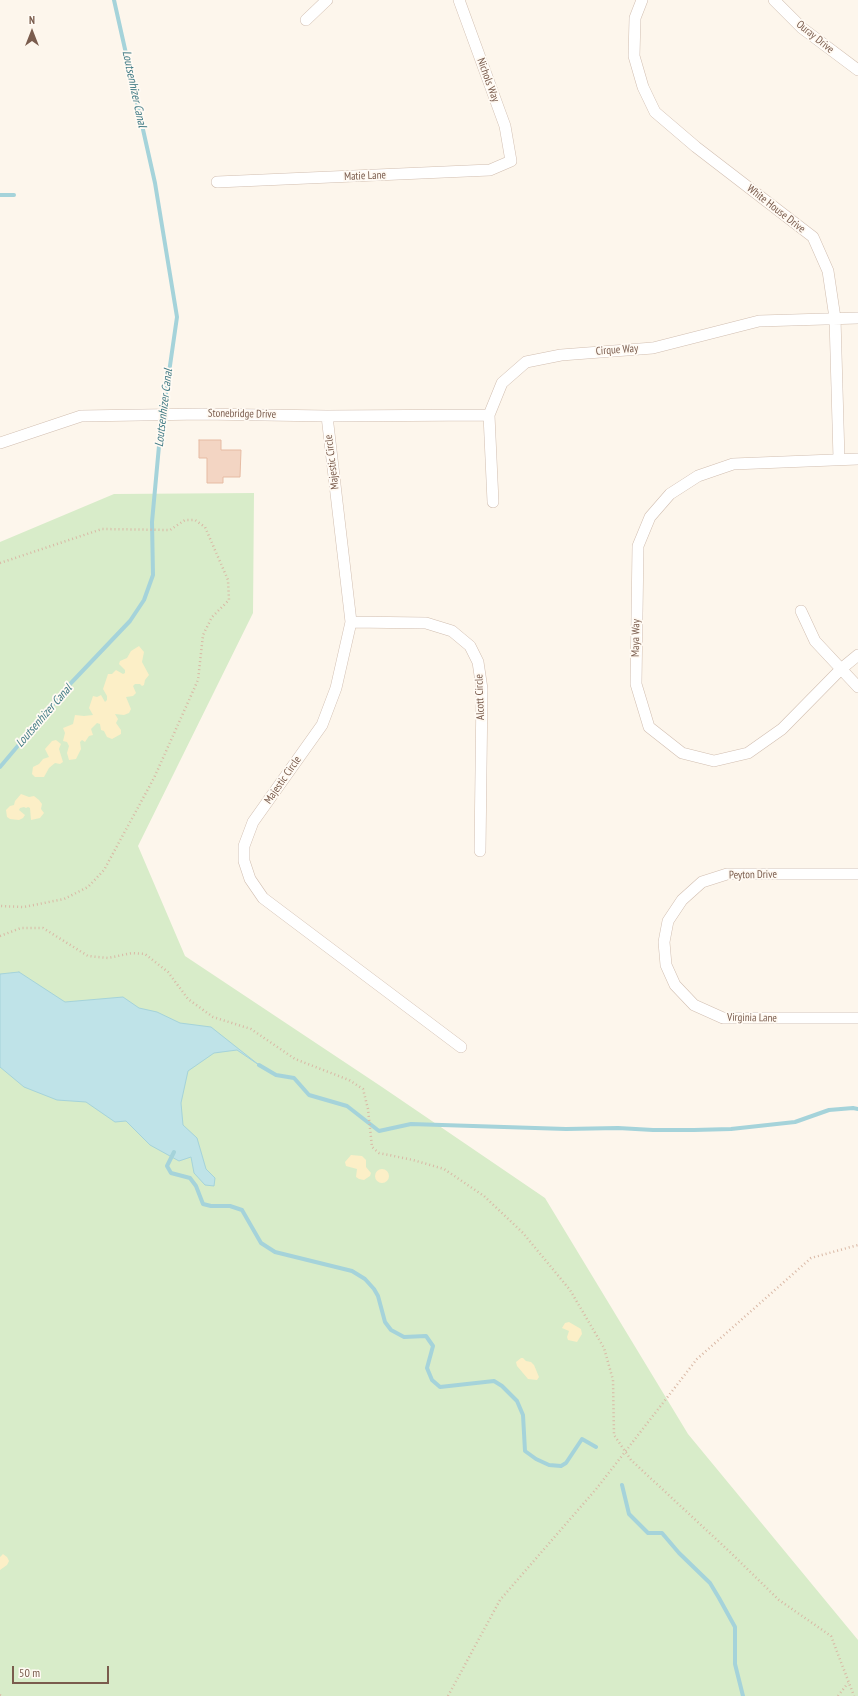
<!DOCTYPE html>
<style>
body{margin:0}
#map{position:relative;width:858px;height:1696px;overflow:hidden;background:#fdf6ec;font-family:"PT Sans Narrow",sans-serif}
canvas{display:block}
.north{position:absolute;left:12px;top:12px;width:40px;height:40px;-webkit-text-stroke:3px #fffaf3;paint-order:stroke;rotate:0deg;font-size:11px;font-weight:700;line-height:16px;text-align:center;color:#7a5c4d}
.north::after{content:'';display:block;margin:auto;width:14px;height:18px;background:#7a5c4d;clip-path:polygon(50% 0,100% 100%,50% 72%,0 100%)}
.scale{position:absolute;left:12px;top:1666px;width:97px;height:18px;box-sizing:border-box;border:2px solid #7a5c4d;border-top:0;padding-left:5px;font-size:12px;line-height:14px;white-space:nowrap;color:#7a5c4d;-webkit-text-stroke:3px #fffaf3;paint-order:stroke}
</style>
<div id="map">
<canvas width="858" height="1696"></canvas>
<div class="north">N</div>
<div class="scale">50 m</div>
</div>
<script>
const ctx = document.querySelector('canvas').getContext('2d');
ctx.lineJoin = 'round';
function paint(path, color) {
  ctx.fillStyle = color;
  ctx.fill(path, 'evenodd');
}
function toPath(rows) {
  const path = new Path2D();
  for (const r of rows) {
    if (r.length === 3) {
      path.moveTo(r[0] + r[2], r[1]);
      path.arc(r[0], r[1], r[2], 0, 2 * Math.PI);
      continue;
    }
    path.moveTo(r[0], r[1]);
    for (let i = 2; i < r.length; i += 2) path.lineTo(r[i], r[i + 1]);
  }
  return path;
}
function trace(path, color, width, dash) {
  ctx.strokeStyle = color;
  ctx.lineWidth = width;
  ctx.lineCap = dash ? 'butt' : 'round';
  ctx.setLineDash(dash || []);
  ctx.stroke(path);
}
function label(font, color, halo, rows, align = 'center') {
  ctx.font = font + ' "PT Sans Narrow",sans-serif';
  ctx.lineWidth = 3.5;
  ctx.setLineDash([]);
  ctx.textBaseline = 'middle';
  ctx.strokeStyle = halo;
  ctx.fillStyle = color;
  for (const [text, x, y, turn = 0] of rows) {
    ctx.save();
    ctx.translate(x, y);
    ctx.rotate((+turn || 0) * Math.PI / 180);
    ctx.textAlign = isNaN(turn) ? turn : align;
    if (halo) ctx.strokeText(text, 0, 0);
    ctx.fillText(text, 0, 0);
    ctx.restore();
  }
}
paint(toPath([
 [254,493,253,613,138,846,185,956,382,1087,545,1198,688,1434,858,1640,858,1696,0,1696,0,542,114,494]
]), '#d8ecc9');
paint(toPath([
 [139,646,144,652,142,662,149,675,145,680,144,685,142,686,140,684,135,684,133,686,136,693,133,696,126,697,131,709,129,713,124,715,115,714,118,719,116,723,121,730,121,734,112,739,107,737,104,731,101,730,100,724,97,723,91,729,93,735,89,736,85,742,82,740,80,742,81,749,76,759,69,760,67,753,69,746,67,742,63,741,65,733,63,728,73,724,75,715,84,716,93,715,89,708,93,696,97,697,101,695,105,702,107,700,107,696,103,689,108,674,112,674,116,670,123,674,125,673,125,670,119,664,120,661,127,658,131,651],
 [56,740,61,744,59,749,63,762,60,764,55,763,49,768,44,777,35,777,32,774,33,767,39,764,43,759,49,757,45,749,52,741],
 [21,794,29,797,34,796,39,800,42,804,41,809,44,813,40,818,31,820,30,808,28,807,26,808,24,807,20,808,19,810,25,815,23,818,19,820,10,819,7,817,6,810,10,806,14,805,15,801],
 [351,1155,362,1156,366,1160,366,1167,371,1173,370,1176,364,1180,359,1179,356,1177,357,1169,346,1166,345,1162],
 [382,1176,7],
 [569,1322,581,1329,582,1334,577,1342,568,1340,567,1337,569,1331,562,1328,565,1323],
 [521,1358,523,1358,526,1361,531,1362,534,1365,539,1377,537,1380,528,1379,517,1366,516,1362],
 [3,1554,7,1557,9,1561,7,1565,0,1570,0,1557]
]), '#fcefc7');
const water = toPath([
 [19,972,65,1002,123,997,139,1008,157,1012,180,1023,211,1027,259,1065,237,1050,214,1053,188,1071,181,1103,183,1125,197,1138,206,1169,215,1178,214,1186,205,1185,194,1173,191,1157,179,1161,150,1145,126,1121,115,1122,86,1102,57,1100,24,1087,0,1067,0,974,19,972]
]);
paint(water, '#bfe3e8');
trace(water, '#a5d3da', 1);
trace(toPath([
 [0,195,14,195],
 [0,767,71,683,130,621,144,600,153,575,152,522,160,435,177,317,155,183,114,0],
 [259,1065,276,1075,294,1078,309,1095,347,1106,379,1131,411,1124,566,1129,618,1128,653,1130,694,1130,731,1129,795,1122,829,1110,853,1108,858,1109],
 [174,1152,167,1166,171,1173,190,1178,196,1186,203,1204,211,1206,230,1206,242,1210,261,1243,275,1252,352,1271,365,1279,374,1289,378,1296,385,1322,391,1330,404,1337,426,1336,433,1346,427,1368,432,1380,440,1387,494,1381,502,1386,517,1401,523,1415,525,1451,536,1459,549,1465,561,1466,566,1463,582,1439,596,1447],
 [622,1485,629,1514,648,1533,662,1533,679,1553,710,1583,719,1598,735,1627,735,1664,743,1696]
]), '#a5d3da', 4);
const building = toPath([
 [199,440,221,440,221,450,241,450,240,477,223,477,223,483,207,483,207,458,199,458,199,440]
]);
paint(building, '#f3d5c3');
trace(building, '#e6bba3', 1);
const street = toPath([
 [642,0,635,18,634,56,643,87,655,112,696,147,813,237,828,271,835,318,839,459],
 [774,0,802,28,858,70],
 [306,20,327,0],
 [217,182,490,170,511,161,505,126,459,0],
 [327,416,351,622,336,688,322,725,253,822,244,846,244,861,250,879,263,898,461,1047],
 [0,443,81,416,202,414,327,416,489,415],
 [858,459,733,464,698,476,670,494,650,517,638,546,636,684,649,727,682,753,714,761,748,753,782,729,841,669,858,655],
 [493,502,489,415,502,383,526,362,561,355,653,348,759,321,858,318],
 [801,611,815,641,858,687],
 [351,622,426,623,452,631,470,646,478,662,482,689,480,851],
 [858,874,727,874,702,882,682,900,668,921,664,942,666,965,675,985,694,1005,723,1018,858,1018]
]);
trace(street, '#d1beb0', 12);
trace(toPath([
 [0,563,102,529,170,530,185,520,195,520,205,527,228,580,229,600,212,617,203,635,198,680,154,778,104,870,88,887,64,899,24,907,0,906],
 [0,936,21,928,43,928,88,956,108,958,132,953,145,954,168,972,188,999,213,1017,251,1029,295,1059,349,1080,363,1089,368,1109,372,1147,379,1153,413,1160,444,1169,484,1196,523,1233,570,1290,604,1348,613,1380,614,1435,631,1460,730,1552,779,1600,831,1636,854,1696],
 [0,1695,2,1696],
 [448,1696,500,1600,597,1488,697,1359,811,1258,858,1245],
 [838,1696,848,1683]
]), '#d9b8a5', 2.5, [1, 3]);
trace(street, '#fff', 11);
label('11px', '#7a5c4d', '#fffaf3', [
 ["Ouray Drive",815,37,39],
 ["Nichols Way",488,80,70],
 ["Matie Lane",365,176,-2],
 ["White House Drive",776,209,38],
 ["Cirque Way",617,350,-4],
 ["Stonebridge Drive",242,414,1],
 ["Majestic Circle",332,462,-97],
 ["Maya Way",636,638,-89],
 ["Alcott Circle",480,697,-92],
 ["Majestic Circle",283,780,-55],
 ["Peyton Drive",753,875,-1],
 ["Virginia Lane",752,1018,1]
]);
label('italic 12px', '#437c86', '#fffaf3', [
 ["Loutsenhizer Canal",134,89,78],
 ["Loutsenhizer Canal",164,408,-83],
 ["Loutsenhizer Canal",44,716,-49]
]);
</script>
